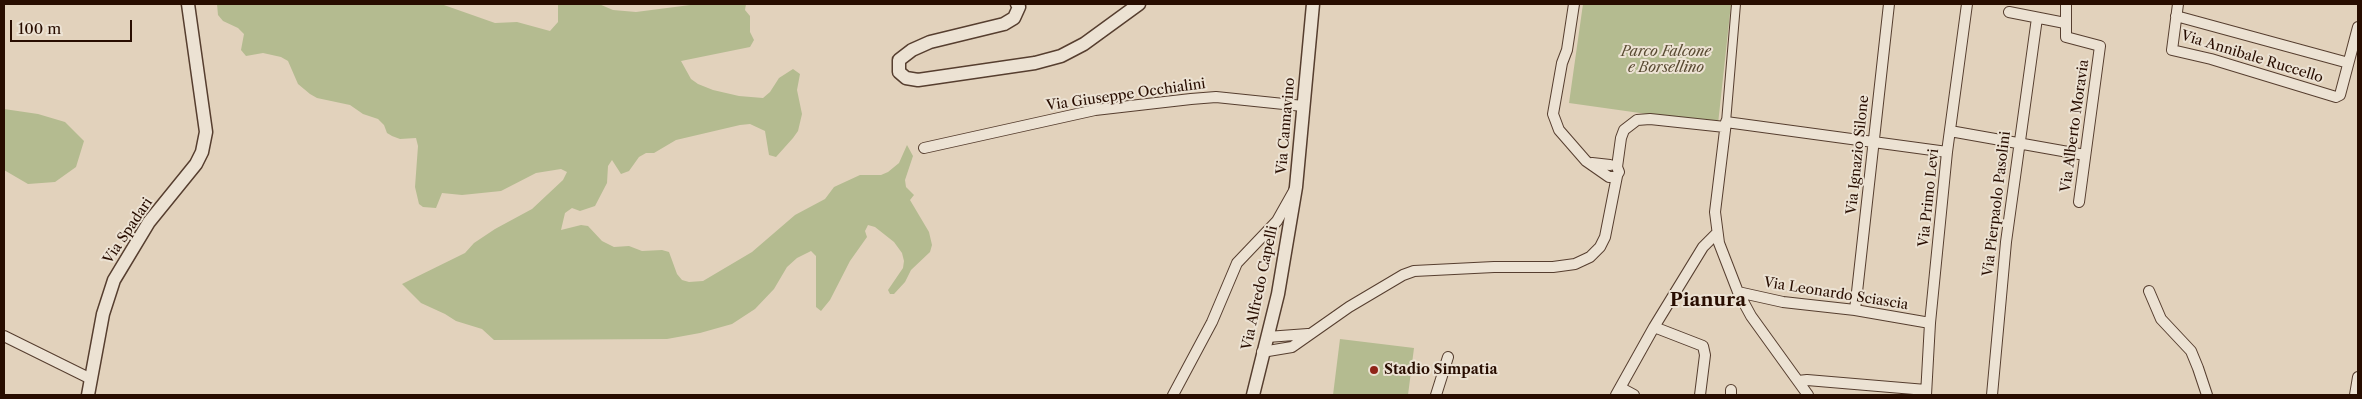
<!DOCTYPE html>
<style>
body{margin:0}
#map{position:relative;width:2362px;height:399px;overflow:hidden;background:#e2d2bc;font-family:"Libre Caslon Text",serif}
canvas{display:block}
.frame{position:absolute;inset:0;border:5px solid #280d00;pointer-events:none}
.scale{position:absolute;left:10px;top:20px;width:122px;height:22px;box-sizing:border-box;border:2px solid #280d00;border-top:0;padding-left:6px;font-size:15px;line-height:18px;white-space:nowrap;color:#280d00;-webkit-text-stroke:4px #ece2d3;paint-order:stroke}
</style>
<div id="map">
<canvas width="2362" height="399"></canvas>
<div class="frame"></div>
<div class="scale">100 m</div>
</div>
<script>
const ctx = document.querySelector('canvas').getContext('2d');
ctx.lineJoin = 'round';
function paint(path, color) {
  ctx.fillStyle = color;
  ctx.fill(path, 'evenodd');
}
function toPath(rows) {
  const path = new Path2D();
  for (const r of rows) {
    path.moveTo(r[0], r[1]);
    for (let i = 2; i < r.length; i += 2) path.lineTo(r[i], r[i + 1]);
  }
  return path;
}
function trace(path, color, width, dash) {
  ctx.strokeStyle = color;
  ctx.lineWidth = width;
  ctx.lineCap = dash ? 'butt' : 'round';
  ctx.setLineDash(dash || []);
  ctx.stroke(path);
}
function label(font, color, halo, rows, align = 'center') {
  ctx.font = font + ' "Libre Caslon Text",serif';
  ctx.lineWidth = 4;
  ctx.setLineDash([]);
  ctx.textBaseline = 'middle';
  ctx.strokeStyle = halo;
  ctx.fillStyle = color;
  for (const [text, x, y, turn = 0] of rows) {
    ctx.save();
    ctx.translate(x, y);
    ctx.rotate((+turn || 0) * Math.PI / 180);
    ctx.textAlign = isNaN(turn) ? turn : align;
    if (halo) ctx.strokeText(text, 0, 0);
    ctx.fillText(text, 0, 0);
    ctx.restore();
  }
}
paint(toPath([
 [217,4,441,4,495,23,517,22,550,31,558,22,558,4,599,4,613,10,636,12,698,4,746,4,745,10,750,16,750,32,754,40,750,47,681,61,691,79,698,84,713,90,739,96,763,98,770,92,779,78,793,69,800,74,797,90,802,114,798,131,793,138,776,157,769,155,765,131,750,124,740,125,676,140,654,153,646,153,639,157,629,171,621,174,612,160,608,166,607,183,595,206,580,211,572,208,565,213,561,230,581,225,588,226,602,241,614,247,629,246,642,251,662,250,669,252,677,274,682,280,689,282,703,281,752,252,795,215,825,199,834,187,860,175,881,175,888,172,899,163,907,145,913,156,905,180,906,187,914,195,910,200,929,232,932,245,930,252,911,270,905,282,894,294,890,294,888,290,903,268,904,261,902,253,894,242,875,227,868,225,865,231,867,237,850,261,830,300,821,311,816,307,816,256,811,251,797,258,787,267,774,289,755,309,732,324,700,333,667,339,494,340,482,329,456,321,445,314,421,303,402,284,465,253,474,243,495,229,532,209,563,180,567,172,561,169,536,173,501,191,462,195,442,193,436,208,423,207,419,204,415,187,418,146,416,138,400,139,392,136,387,133,384,125,378,119,363,114,350,105,317,98,310,94,298,84,288,61,281,57,263,53,246,56,241,50,244,34,238,28,223,21,218,15],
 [1583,4,1731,4,1718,124,1569,103],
 [4,109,38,114,65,122,84,141,76,167,55,182,28,184,4,170],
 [1340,339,1414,348,1408,395,1333,395]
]), '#b4bb90');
const pedestrian = toPath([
 [1726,122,1736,4]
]);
const minor = toPath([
 [1574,4,1567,50,1562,63,1553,114,1559,130,1586,161,1609,177,1616,177,1619,172,1617,167,1621,138,1624,130,1637,120,1650,119,1725,127],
 [2066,4,2066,37,2100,46,2079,202],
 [2178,4,2172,50,2211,59,2336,97,2340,95,2358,27],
 [2009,12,2065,23],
 [2176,16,2345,62],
 [1950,131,2085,155],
 [924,148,1095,110,1191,99,1216,97,1303,106],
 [1592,163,1610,165],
 [2149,291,2161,319,2191,351,2198,368,2207,395],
 [1738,292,1783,302,1855,310,1930,323],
 [1855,310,1889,4],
 [1654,327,1703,346,1705,355,1700,395],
 [4,336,91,379],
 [1267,337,1308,334],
 [1262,352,1292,347,1349,307,1403,275,1414,271,1494,267,1553,267,1575,264,1590,257,1600,247,1605,237,1617,176],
 [1798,381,1807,380,1926,390],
 [1621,388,1634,395],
 [1173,395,1212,322,1237,263,1277,221,1295,189],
 [1436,395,1448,357],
 [1616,395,1654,327,1703,247,1717,233],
 [1731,395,1731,390],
 [1808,395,1751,316,1738,292,1719,243,1715,212,1726,122,1947,152],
 [1926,395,1930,323,1947,152,1967,4],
 [1992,395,2006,242,2037,18],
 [2355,395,2358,377]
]);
const tertiary = toPath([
 [1017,4,1019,7,1014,18,1004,24,930,42,912,50,899,60,899,72,906,78,918,80,1035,63,1061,56,1084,44,1139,4],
 [88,395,103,314,114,280,149,222,196,164,202,152,206,132,188,4],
 [1253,395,1278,294,1296,187,1313,4]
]);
trace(pedestrian, '#563e2f', 10);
trace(minor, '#563e2f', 12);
trace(tertiary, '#563e2f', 15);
trace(pedestrian, '#ece2d3', 8);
trace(minor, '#ece2d3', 10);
trace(tertiary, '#ece2d3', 12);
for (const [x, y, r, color] of [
 [1374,370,5,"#8f2418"]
]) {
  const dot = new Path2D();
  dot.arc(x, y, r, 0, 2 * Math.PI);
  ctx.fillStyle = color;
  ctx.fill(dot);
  trace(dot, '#ece2d3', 2);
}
label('italic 14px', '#594a32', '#ece2d3', [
 ["Parco Falcone",1666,52],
 ["e Borsellino",1666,68]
]);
label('14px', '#280d00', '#ece2d3', [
 ["Via Annibale Ruccello",2252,57,17],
 ["Via Giuseppe Occhialini",1126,95,-8],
 ["Via Cannavino",1286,126,-85],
 ["Via Alberto Moravia",2075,126,-82],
 ["Via Ignazio Silone",1858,155,-84],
 ["Via Primo Levi",1929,198,-84],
 ["Via Pierpaolo Pasolini",1997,204,-83],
 ["Via Spadari",128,231,-56],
 ["Via Alfredo Capelli",1260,288,-78],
 ["Via Leonardo Sciascia",1836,294,9]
]);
label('bold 14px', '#280d00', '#ece2d3', [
 ["Stadio Simpatia",1384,370]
], 'left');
label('bold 19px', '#280d00', '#ece2d3', [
 ["Pianura",1708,301]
]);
</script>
